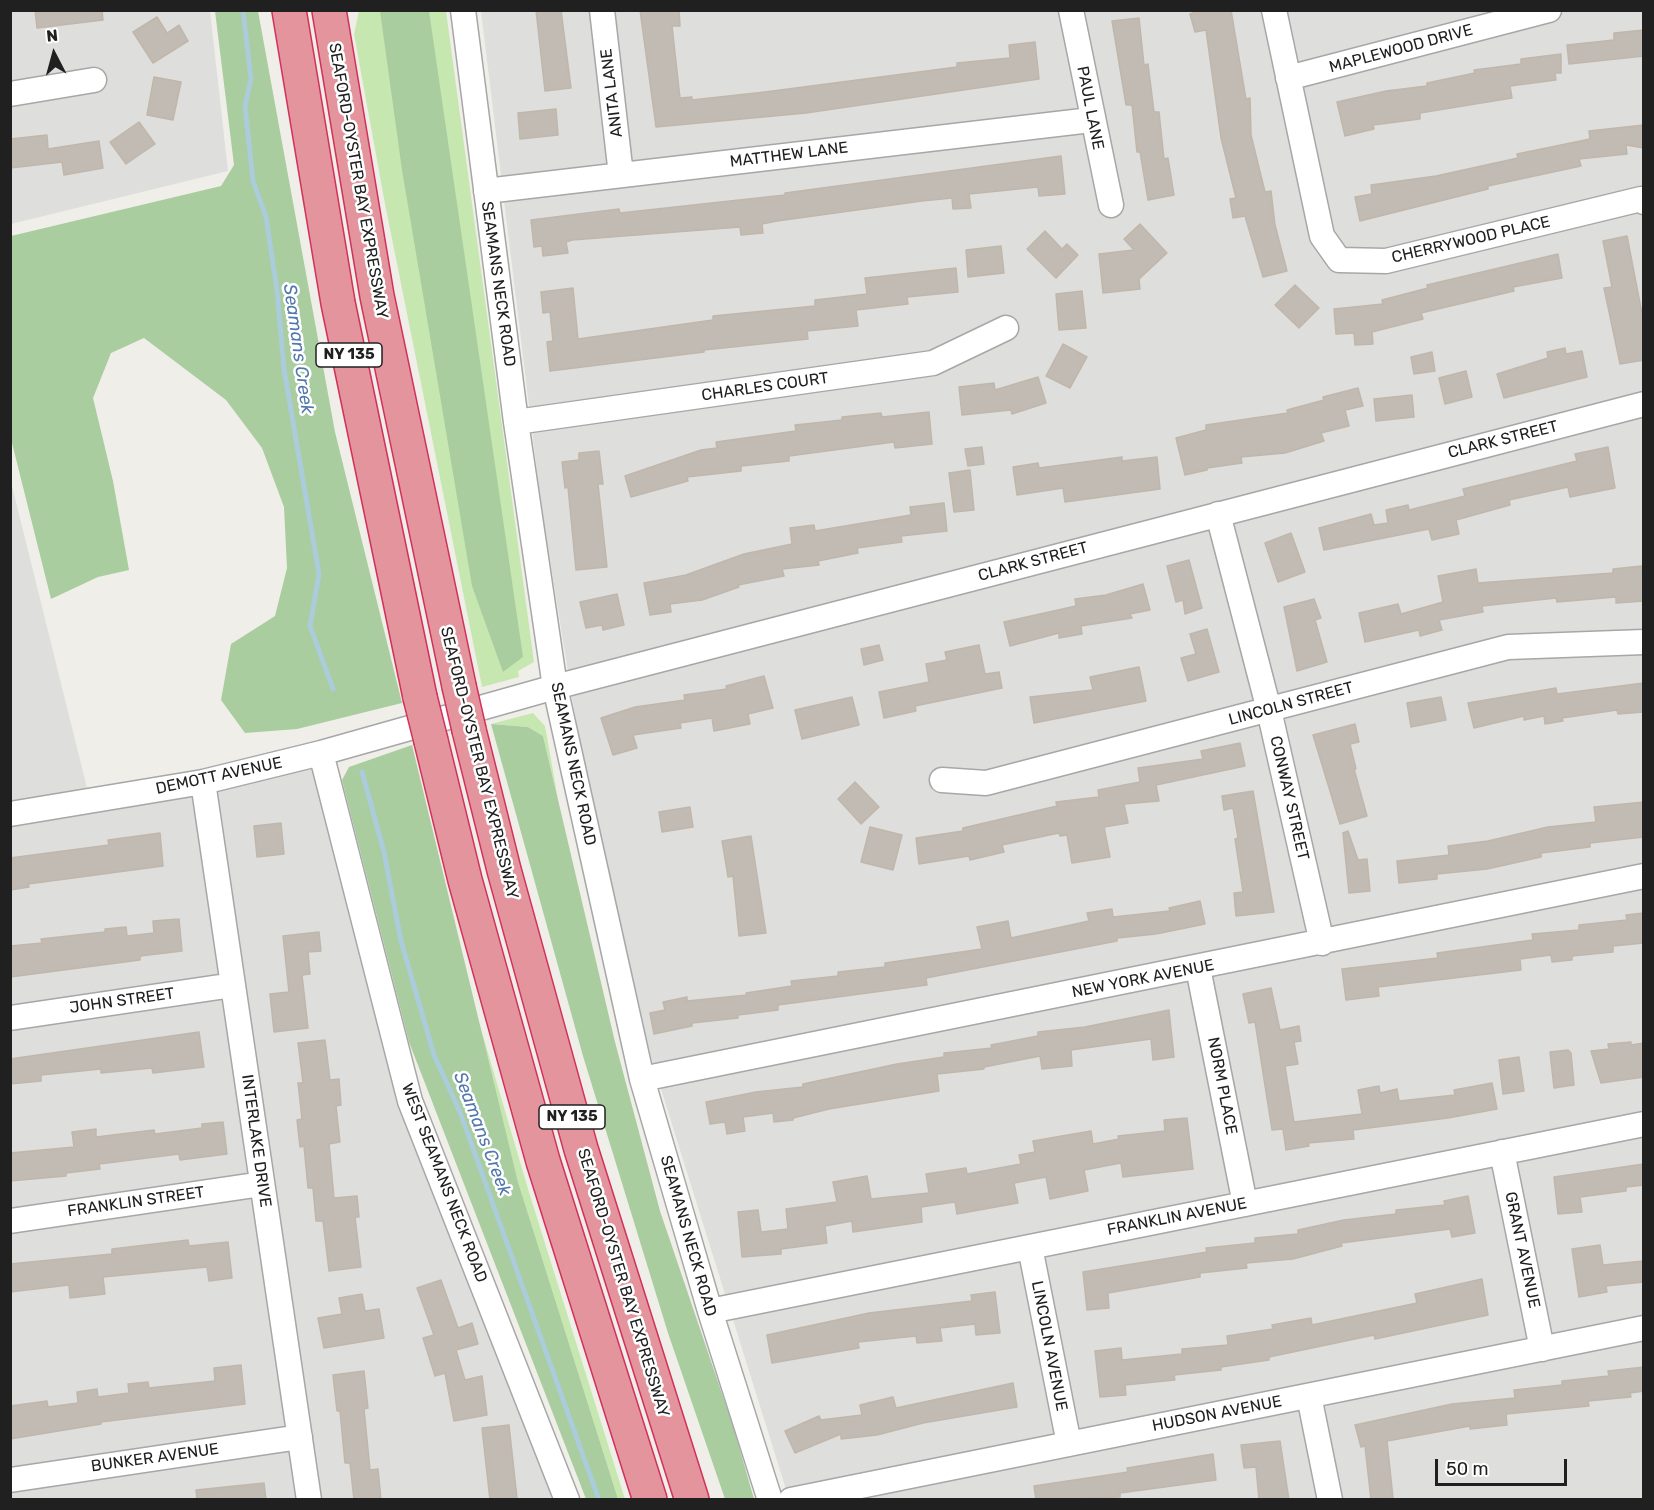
<!DOCTYPE html>
<style>
body{margin:0}
#map{position:relative;width:1654px;height:1510px;overflow:hidden;background:#f0eee8;font-family:Rubik,sans-serif}
canvas{display:block}
.frame{position:absolute;inset:0;border:12px solid #202020;pointer-events:none}
.north{position:absolute;left:24px;top:24px;width:60px;height:60px;-webkit-text-stroke:4px #fff;paint-order:stroke;rotate:354deg;font-size:16px;font-weight:700;line-height:24px;text-align:center;color:#202020}
.north::after{content:'';display:block;margin:auto;width:21px;height:27px;background:#202020;clip-path:polygon(50% 0,100% 100%,50% 72%,0 100%)}
.scale{position:absolute;left:1435px;top:1459px;width:132px;height:27px;box-sizing:border-box;border:3px solid #202020;border-top:0;padding-left:8px;font-size:18px;line-height:21px;white-space:nowrap;color:#202020;-webkit-text-stroke:4px #fff;paint-order:stroke}
</style>
<div id="map">
<canvas width="1654" height="1510"></canvas>
<div class="frame"></div>
<div class="north">N</div>
<div class="scale">50 m</div>
</div>
<script>
const ctx = document.querySelector('canvas').getContext('2d');
ctx.lineJoin = 'round';
function paint(path, color) {
  ctx.fillStyle = color;
  ctx.fill(path, 'evenodd');
}
function toPath(rows) {
  const path = new Path2D();
  for (const r of rows) {
    path.moveTo(r[0], r[1]);
    for (let i = 2; i < r.length; i += 2) path.lineTo(r[i], r[i + 1]);
  }
  return path;
}
function trace(path, color, width, dash) {
  ctx.strokeStyle = color;
  ctx.lineWidth = width;
  ctx.lineCap = dash ? 'butt' : 'round';
  ctx.setLineDash(dash || []);
  ctx.stroke(path);
}
function label(font, color, halo, rows, align = 'center') {
  ctx.font = font + ' Rubik,sans-serif';
  ctx.lineWidth = 5;
  ctx.setLineDash([]);
  ctx.textBaseline = 'middle';
  ctx.strokeStyle = halo;
  ctx.fillStyle = color;
  for (const [text, x, y, turn = 0] of rows) {
    ctx.save();
    ctx.translate(x, y);
    ctx.rotate((+turn || 0) * Math.PI / 180);
    ctx.textAlign = isNaN(turn) ? turn : align;
    if (halo) ctx.strokeText(text, 0, 0);
    ctx.fillText(text, 0, 0);
    ctx.restore();
  }
}
paint(toPath([
 [10,11,210,11,228,171,11,224],
 [481,11,1643,11,1643,1499,789,1499,651,1057,580,746,541,504],
 [10,478,87,788,321,753,416,1089,576,1499,11,1499]
]), '#dededd');
paint(toPath([
 [359,11,446,11,534,662,518,671,519,677,482,687,385,204,354,34],
 [533,713,545,726,558,799,543,736,528,727,491,724],
 [473,1002,528,1189,625,1499,618,1499,518,1182]
]), '#c7e7b1');
paint(toPath([
 [215,11,258,11,335,432,402,703,297,729,245,733,221,700,231,644,275,616,287,568,284,507,262,448,226,400,144,338,111,353,93,398,113,481,129,570,98,577,51,599,11,439,11,236,221,186,234,165],
 [380,11,429,11,523,657,503,672,472,586,402,170],
 [491,724,528,727,543,736,615,1042,660,1211,734,1429,754,1499,725,1499,668,1333,583,1056],
 [412,745,518,1182,618,1499,586,1499,409,1042,342,780,349,767]
]), '#a9cd9f');
trace(toPath([
 [243,10,251,79,245,106,253,181,266,217,277,290,284,369,319,574,310,626,333,689],
 [362,772,384,852,401,941,434,1055,460,1112,599,1500]
]), '#abccdb', 5);
const building = toPath([
 [35,10,102,10,103,20,37,28,35,10],
 [536,10,561,10,571,88,545,91,536,10],
 [640,10,679,10,680,26,672,26,680,98,692,97,692,100,765,92,957,67,957,63,1010,58,1009,45,1035,42,1039,79,806,113,656,127,640,10],
 [1202,10,1231,10,1246,99,1250,98,1251,135,1265,192,1271,191,1275,225,1287,271,1263,277,1245,216,1233,218,1230,199,1236,198,1221,138,1206,30,1195,32,1190,14,1202,10],
 [157,17,167,33,179,25,188,41,153,63,133,32,157,17],
 [1139,18,1144,65,1148,64,1154,112,1159,112,1164,159,1168,158,1174,195,1148,200,1140,152,1137,152,1132,105,1126,105,1112,21,1139,18],
 [1644,30,1644,56,1569,64,1567,45,1614,40,1614,33,1644,30],
 [1561,54,1561,73,1555,73,1556,80,1510,86,1512,98,1420,113,1420,119,1373,125,1374,129,1345,136,1337,102,1386,91,1427,86,1427,83,1475,73,1474,70,1521,64,1521,59,1561,54],
 [154,77,181,82,173,120,147,115,154,77],
 [556,109,558,135,520,139,518,113,556,109],
 [139,122,155,144,126,164,110,142,139,122],
 [1644,125,1644,148,1626,145,1627,154,1579,159,1581,166,1488,186,1488,189,1360,221,1355,197,1372,194,1371,185,1436,176,1518,158,1517,154,1590,139,1589,131,1644,125],
 [47,135,48,149,99,141,103,168,64,175,62,162,10,168,10,139,47,135],
 [1061,156,1065,194,1039,196,1038,187,969,194,971,208,953,209,952,198,922,201,777,221,762,224,763,233,741,235,740,227,572,240,566,242,568,253,543,256,542,246,534,247,531,220,619,209,620,213,785,195,785,193,1061,156],
 [1140,224,1167,253,1139,279,1140,289,1103,293,1099,254,1134,250,1124,239,1140,224],
 [1045,231,1062,249,1067,244,1078,255,1056,278,1027,249,1045,231],
 [1627,236,1644,324,1644,360,1620,364,1604,288,1612,287,1603,241,1627,236],
 [1001,246,1004,273,968,277,966,250,1001,246],
 [1558,254,1562,278,1513,287,1514,291,1421,313,1423,319,1372,332,1373,344,1355,345,1354,333,1336,334,1334,309,1383,304,1382,300,1428,288,1427,285,1558,254],
 [956,268,958,292,907,297,908,304,856,310,858,326,807,331,808,339,704,350,704,352,550,371,547,342,553,341,550,312,543,313,541,292,573,288,578,339,713,320,713,316,815,306,815,300,867,294,865,278,956,268],
 [1295,285,1319,308,1299,328,1275,305,1295,285],
 [1082,291,1086,328,1059,330,1056,294,1082,291],
 [1063,344,1087,357,1070,388,1046,376,1063,344],
 [1565,348,1566,354,1582,351,1587,377,1504,398,1497,374,1548,358,1547,352,1565,348],
 [1432,352,1435,371,1414,374,1411,357,1432,352],
 [1466,371,1472,397,1445,404,1439,378,1466,371],
 [1038,377,1046,403,1012,414,1011,410,962,415,959,387,994,383,995,390,1038,377],
 [1358,388,1363,406,1345,410,1349,426,1321,433,1324,441,1285,453,1241,457,1242,463,1207,468,1207,470,1185,475,1176,438,1206,430,1206,425,1288,413,1287,410,1324,400,1323,397,1358,388],
 [1412,395,1414,417,1376,421,1374,399,1412,395],
 [929,412,932,444,895,448,894,442,789,456,789,461,741,466,741,471,687,477,688,481,631,497,625,476,701,450,717,448,716,442,796,431,795,425,842,420,842,417,881,413,882,417,929,412],
 [982,447,984,464,968,466,965,449,982,447],
 [1608,447,1615,488,1570,497,1568,487,1509,500,1510,505,1456,520,1459,534,1432,540,1429,529,1324,550,1319,528,1371,514,1374,525,1388,523,1386,510,1408,505,1409,510,1465,496,1463,489,1577,461,1575,454,1608,447],
 [599,451,603,484,598,484,607,567,576,570,568,487,565,488,562,462,579,460,579,453,599,451],
 [1122,457,1122,461,1157,457,1160,489,1065,502,1063,488,1017,495,1013,467,1038,463,1039,468,1122,457],
 [970,470,974,510,954,512,949,473,970,470],
 [944,503,947,531,901,536,902,542,857,548,858,553,818,561,819,565,782,569,784,576,738,585,739,587,702,600,670,604,671,612,650,615,644,583,686,575,744,554,792,544,790,528,814,525,815,531,911,515,910,507,944,503],
 [1291,533,1305,572,1278,582,1265,543,1291,533],
 [1189,560,1202,608,1185,614,1183,600,1176,602,1167,566,1189,560],
 [1642,566,1644,601,1616,603,1616,597,1557,602,1556,598,1482,606,1483,612,1439,620,1442,630,1420,636,1419,630,1365,642,1359,613,1398,604,1401,614,1443,602,1438,576,1476,569,1478,583,1613,573,1613,569,1642,566],
 [1143,584,1150,610,1130,614,1132,618,1081,626,1082,634,1059,638,1059,633,1010,646,1004,622,1076,606,1075,599,1106,595,1143,584],
 [617,594,624,625,603,630,602,625,586,628,580,602,617,594],
 [1314,599,1321,618,1315,620,1327,662,1297,671,1284,607,1314,599],
 [1207,629,1219,672,1188,681,1181,658,1196,654,1190,634,1207,629],
 [879,645,883,660,864,665,861,649,879,645],
 [979,645,985,674,999,672,1002,688,915,706,916,711,884,718,879,692,929,682,926,664,947,660,945,652,979,645],
 [1139,667,1146,701,1034,723,1030,697,1093,690,1090,677,1139,667],
 [764,676,773,708,748,714,750,724,714,731,712,718,680,723,681,728,633,735,637,748,613,755,601,718,635,707,685,700,684,695,727,689,726,686,764,676],
 [1644,683,1644,712,1618,714,1617,710,1562,718,1563,721,1545,724,1544,716,1524,720,1524,716,1474,728,1468,703,1556,688,1557,694,1644,683],
 [852,697,859,725,802,739,795,710,852,697],
 [1441,697,1446,720,1411,727,1407,703,1441,697],
 [1355,724,1359,742,1350,744,1356,769,1354,769,1367,816,1340,824,1313,735,1355,724],
 [1240,743,1245,766,1156,785,1159,801,1124,804,1128,823,1104,827,1110,857,1072,863,1067,835,1060,836,1059,833,1002,845,1004,852,970,860,969,856,919,864,916,838,963,831,963,828,1057,806,1056,802,1099,797,1098,790,1140,782,1138,768,1203,759,1201,751,1240,743],
 [855,782,879,807,861,824,838,799,855,782],
 [1253,791,1274,912,1236,916,1234,893,1243,892,1235,839,1238,838,1233,808,1224,810,1222,796,1253,791],
 [1644,802,1644,837,1590,843,1590,847,1541,853,1541,857,1487,869,1437,874,1437,879,1399,883,1397,861,1449,855,1448,846,1488,841,1548,827,1596,822,1594,807,1644,802],
 [690,807,693,827,662,832,659,812,690,807],
 [281,823,284,854,257,857,254,826,281,823],
 [870,827,902,835,893,870,861,862,870,827],
 [1348,831,1358,860,1367,859,1370,891,1349,893,1343,833,1348,831],
 [160,833,163,866,28,884,29,887,10,890,10,858,109,845,108,840,160,833],
 [751,836,766,933,739,936,733,876,728,877,722,841,751,836],
 [1200,901,1205,924,1156,934,1117,938,1117,941,926,978,927,985,778,1005,778,1010,738,1015,738,1018,692,1023,692,1026,654,1034,650,1013,665,1010,663,1002,687,997,687,1001,747,995,746,993,792,986,791,981,838,976,838,972,885,967,885,963,982,949,977,927,1008,921,1011,938,1089,921,1087,913,1112,909,1113,917,1170,911,1169,908,1200,901],
 [1644,913,1644,943,1613,946,1613,952,1572,956,1572,960,1552,962,1551,955,1520,959,1521,970,1378,987,1379,996,1346,1000,1342,969,1438,958,1437,953,1533,940,1532,934,1579,930,1579,925,1627,920,1626,915,1644,913],
 [179,919,182,951,140,956,140,960,10,977,10,946,42,943,41,939,105,932,105,929,126,927,127,936,154,933,153,921,179,919],
 [319,932,321,951,308,952,310,974,302,975,308,1028,274,1032,270,994,289,992,283,936,319,932],
 [1271,988,1280,1030,1299,1026,1301,1041,1294,1042,1298,1064,1285,1066,1294,1122,1362,1114,1358,1090,1379,1086,1380,1093,1397,1089,1399,1101,1455,1095,1454,1090,1492,1083,1497,1109,1448,1118,1353,1130,1354,1139,1308,1143,1309,1146,1286,1150,1283,1129,1272,1130,1255,1022,1249,1023,1243,994,1271,988],
 [1169,1010,1174,1057,1153,1060,1151,1039,1071,1050,1072,1066,1042,1069,1040,1056,984,1067,984,1069,937,1074,939,1091,829,1109,793,1118,793,1120,774,1122,773,1113,743,1117,745,1131,727,1134,725,1122,710,1124,706,1102,756,1092,803,1087,803,1084,897,1064,944,1057,944,1053,992,1048,991,1045,1038,1036,1038,1032,1085,1027,1169,1010],
 [199,1032,204,1067,153,1073,152,1068,101,1073,101,1069,41,1075,41,1081,10,1084,10,1059,199,1032],
 [325,1040,330,1080,339,1079,341,1105,336,1106,340,1142,329,1144,334,1198,357,1196,359,1217,355,1217,361,1267,329,1271,323,1221,316,1221,313,1188,308,1188,304,1146,300,1147,297,1120,302,1119,298,1083,303,1083,298,1043,325,1040],
 [1631,1042,1631,1045,1644,1043,1644,1077,1601,1083,1591,1051,1609,1049,1608,1044,1631,1042],
 [1568,1050,1571,1053,1574,1085,1554,1088,1550,1052,1568,1050],
 [1519,1057,1524,1091,1503,1094,1499,1060,1519,1057],
 [1187,1118,1193,1169,1123,1177,1121,1163,1084,1170,1088,1191,1050,1199,1046,1177,1014,1183,1018,1203,957,1214,955,1202,921,1207,922,1222,853,1232,852,1221,825,1226,827,1243,781,1249,781,1254,742,1257,738,1212,758,1210,761,1232,788,1229,786,1209,837,1202,833,1182,867,1176,871,1199,929,1193,926,1174,966,1168,967,1174,1021,1164,1019,1155,1035,1152,1033,1141,1091,1131,1093,1144,1119,1139,1118,1136,1165,1131,1164,1120,1187,1118],
 [223,1122,227,1154,180,1160,179,1154,99,1164,100,1169,66,1173,66,1176,10,1181,10,1153,74,1147,72,1132,96,1129,96,1137,154,1130,155,1134,202,1128,202,1124,223,1122],
 [1644,1164,1644,1185,1626,1187,1626,1191,1580,1197,1582,1212,1558,1214,1554,1177,1644,1164],
 [1468,1196,1475,1233,1452,1237,1450,1229,1341,1243,1342,1246,1293,1259,1246,1263,1247,1268,1200,1273,1200,1277,1108,1293,1109,1308,1087,1310,1083,1272,1207,1252,1206,1248,1255,1243,1255,1238,1298,1234,1298,1230,1344,1220,1396,1214,1396,1210,1445,1205,1444,1201,1468,1196],
 [188,1240,189,1246,228,1242,232,1278,209,1281,207,1267,103,1277,105,1294,70,1298,69,1285,10,1292,10,1264,112,1254,112,1249,188,1240],
 [1600,1245,1603,1265,1644,1261,1644,1282,1606,1286,1607,1292,1579,1297,1572,1249,1600,1245],
 [1482,1279,1488,1315,1375,1339,1374,1335,1269,1357,1269,1360,1221,1367,1221,1370,1174,1375,1175,1380,1125,1385,1126,1395,1100,1397,1095,1351,1121,1348,1122,1360,1182,1354,1182,1349,1228,1345,1227,1336,1273,1329,1272,1325,1311,1318,1312,1325,1417,1303,1415,1294,1482,1279],
 [441,1280,458,1328,472,1323,478,1344,456,1350,465,1380,482,1376,487,1415,454,1421,445,1373,435,1376,423,1338,434,1335,417,1288,441,1280],
 [995,1292,1000,1333,976,1335,975,1324,940,1328,942,1341,917,1343,916,1336,858,1342,859,1348,772,1363,767,1335,869,1313,972,1301,971,1295,995,1292],
 [362,1294,365,1311,379,1309,384,1338,324,1348,318,1318,342,1314,339,1298,362,1294],
 [241,1365,245,1404,101,1422,101,1424,10,1439,10,1406,47,1401,48,1407,78,1403,77,1392,97,1389,98,1397,129,1393,128,1384,148,1382,149,1388,215,1381,214,1368,241,1365],
 [1644,1367,1644,1391,1630,1393,1631,1397,1588,1401,1589,1406,1506,1414,1507,1425,1470,1429,1470,1426,1387,1441,1393,1498,1371,1500,1365,1446,1361,1447,1355,1425,1452,1404,1515,1398,1514,1390,1562,1385,1562,1381,1609,1376,1608,1371,1644,1367],
 [364,1371,368,1408,364,1409,370,1470,378,1469,381,1500,354,1500,350,1463,345,1463,340,1411,337,1411,333,1375,364,1371],
 [1013,1383,1017,1407,923,1423,877,1435,841,1439,841,1434,795,1453,785,1431,819,1416,821,1420,862,1415,860,1405,893,1397,896,1408,1013,1383],
 [509,1425,517,1498,490,1500,482,1428,509,1425],
 [1280,1441,1289,1500,1259,1500,1256,1467,1244,1468,1241,1445,1280,1441],
 [1213,1454,1216,1480,1120,1493,1120,1497,1036,1500,1034,1486,1128,1472,1127,1468,1213,1454],
 [264,1483,266,1500,197,1500,196,1490,264,1483]
]);
paint(building, '#c1bbb4');
trace(building, '#c1b6aa', 1.5);
const minor = toPath([
 [463,10,516,422,555,687,642,1079,710,1311,770,1500],
 [602,10,621,175],
 [1071,10,1111,205],
 [1274,10,1322,236,1339,260,1386,261,1641,199,1644,202],
 [1288,78,1549,10],
 [10,94,94,80],
 [486,191,1091,120],
 [516,422,933,363,1006,328],
 [1218,514,1269,710,1322,943],
 [321,753,410,1101,567,1500],
 [942,780,986,783,1508,647,1644,642],
 [203,782,309,1500],
 [10,814,203,782,321,753,555,687,1644,404],
 [1198,968,1245,1204],
 [10,1018,233,985],
 [642,1079,1644,876],
 [1502,1152,1542,1349],
 [10,1221,262,1184],
 [1030,1247,1069,1444],
 [710,1311,1644,1124],
 [1309,1396,1330,1500],
 [10,1480,300,1437],
 [791,1500,1644,1328]
]);
const highway = toPath([
 [289,10,338,303,420,697],
 [329,10,377,296,459,686],
 [469,730,504,870,581,1149,692,1500],
 [431,741,465,880,543,1161,650,1500]
]);
trace(minor, '#a7a7a7', 27);
trace(highway, '#d2315b', 36);
trace(minor, '#fff', 24);
trace(highway, '#e3949c', 33);
const highwayBridge = toPath([
 [459,686,469,730],
 [420,697,431,741]
]);
trace(highwayBridge, '#d2315b', 36, []);
trace(highwayBridge, '#e3949c', 33);
for (const [x, y, w] of [
 [349,355,66],
 [572,1117,66]
]) {
  const box = new Path2D();
  box.roundRect(x - w / 2, y - 12, w, 24, 4.5);
  ctx.fillStyle = '#fff';
  ctx.fill(box);
  trace(box, '#202020', 1.5);
}
label('bold 15px', '#202020', null, [
 ["NY 135",349,355],
 ["NY 135",572,1117]
]);
label('16px', '#202020', '#fff', [
 ["MAPLEWOOD DRIVE",1401,49,-15],
 ["ANITA LANE",612,93,-97],
 ["PAUL LANE",1090,108,79],
 ["MATTHEW LANE",789,155,-7],
 ["SEAFORD-OYSTER BAY EXPRESSWAY",358,181,80],
 ["CHERRYWOOD PLACE",1471,240,-13],
 ["SEAMANS NECK ROAD",498,284,82],
 ["CHARLES COURT",765,387,-8],
 ["CLARK STREET",1503,440,-14],
 ["CLARK STREET",1033,562,-15],
 ["LINCOLN STREET",1291,704,-15],
 ["SEAFORD-OYSTER BAY EXPRESSWAY",479,763,76],
 ["SEAMANS NECK ROAD",573,764,78],
 ["DEMOTT AVENUE",219,776,-12],
 ["CONWAY STREET",1289,798,77],
 ["NEW YORK AVENUE",1143,979,-11],
 ["JOHN STREET",122,1001,-8],
 ["NORM PLACE",1222,1086,79],
 ["INTERLAKE DRIVE",256,1141,82],
 ["WEST SEAMANS NECK ROAD",444,1183,69],
 ["FRANKLIN STREET",136,1202,-8],
 ["FRANKLIN AVENUE",1177,1217,-11],
 ["SEAMANS NECK ROAD",688,1236,74],
 ["GRANT AVENUE",1522,1250,78],
 ["SEAFORD-OYSTER BAY EXPRESSWAY",623,1283,73],
 ["LINCOLN AVENUE",1049,1346,79],
 ["HUDSON AVENUE",1217,1414,-11],
 ["BUNKER AVENUE",155,1458,-8]
]);
label('italic 18px', '#5177ac', '#fff', [
 ["Seamans Creek",298,349,82],
 ["Seamans Creek",482,1134,69]
]);
</script>
